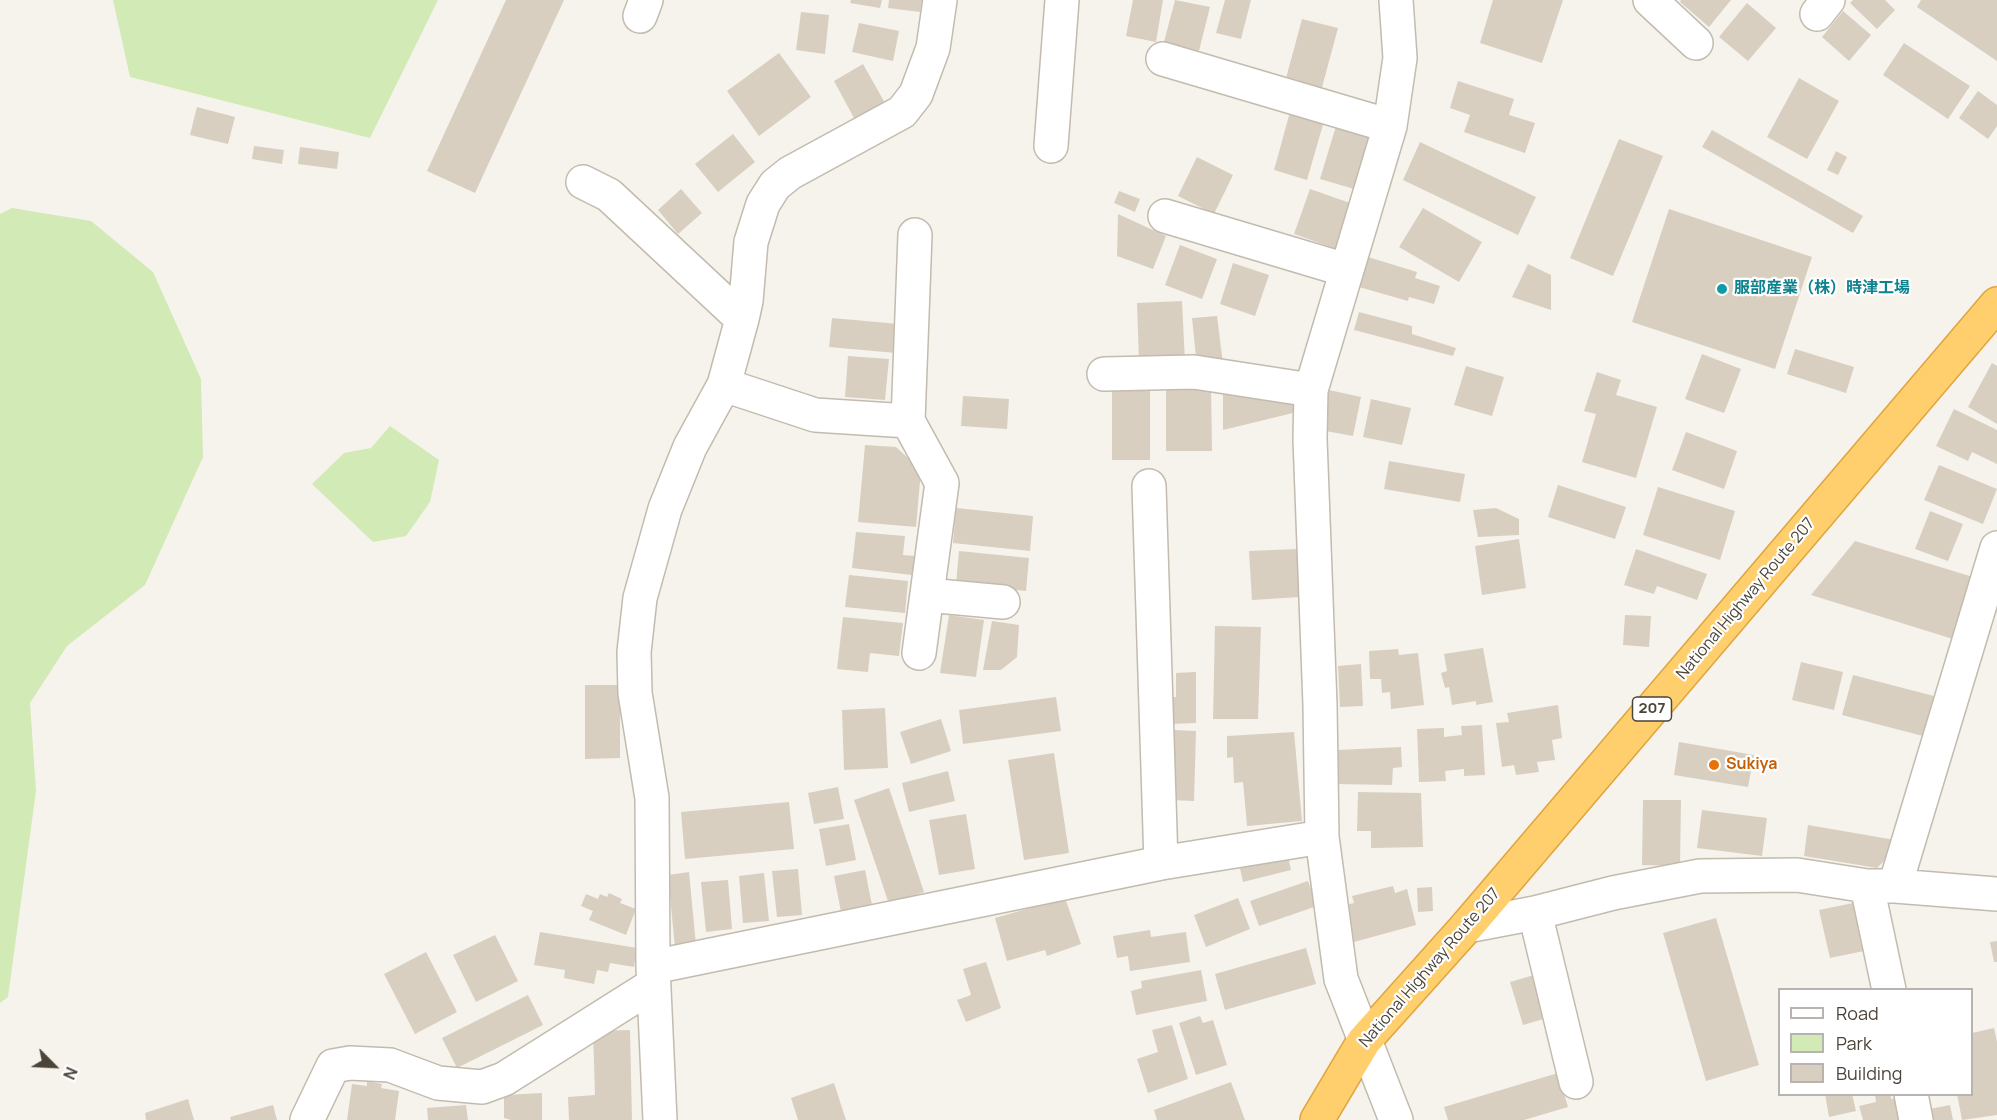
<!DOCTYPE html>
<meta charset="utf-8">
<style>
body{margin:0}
#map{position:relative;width:1997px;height:1120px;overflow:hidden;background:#f6f3ec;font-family:Manrope,sans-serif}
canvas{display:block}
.legend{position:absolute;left:1778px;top:988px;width:195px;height:108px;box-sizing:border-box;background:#fff;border:2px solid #b7b4b0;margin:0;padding:8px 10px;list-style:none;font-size:18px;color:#4b4439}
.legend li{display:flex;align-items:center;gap:12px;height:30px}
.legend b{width:30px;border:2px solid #b7b4b0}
.north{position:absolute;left:24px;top:1036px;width:60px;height:60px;-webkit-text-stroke:4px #fff;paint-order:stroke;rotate:114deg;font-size:16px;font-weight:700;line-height:24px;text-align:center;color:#4b4439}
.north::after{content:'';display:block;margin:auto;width:21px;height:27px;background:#4b4439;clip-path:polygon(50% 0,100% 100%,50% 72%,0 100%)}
</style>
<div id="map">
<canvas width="1997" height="1120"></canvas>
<ul class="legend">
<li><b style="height:8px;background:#fff"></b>Road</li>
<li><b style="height:16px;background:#d2eab5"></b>Park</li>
<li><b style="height:16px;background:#d8cfc1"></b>Building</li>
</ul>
<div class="north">N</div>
</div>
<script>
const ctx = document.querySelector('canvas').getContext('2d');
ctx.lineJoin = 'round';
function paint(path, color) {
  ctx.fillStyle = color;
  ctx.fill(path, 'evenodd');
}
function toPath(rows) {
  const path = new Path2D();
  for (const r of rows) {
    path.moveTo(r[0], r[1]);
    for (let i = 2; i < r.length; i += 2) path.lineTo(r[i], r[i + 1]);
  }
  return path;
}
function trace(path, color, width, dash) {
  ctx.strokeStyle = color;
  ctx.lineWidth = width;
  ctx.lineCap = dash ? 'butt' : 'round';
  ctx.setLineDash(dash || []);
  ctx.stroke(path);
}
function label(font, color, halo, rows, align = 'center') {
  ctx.font = font + ' Manrope,"Noto Sans JP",sans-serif';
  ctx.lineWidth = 4.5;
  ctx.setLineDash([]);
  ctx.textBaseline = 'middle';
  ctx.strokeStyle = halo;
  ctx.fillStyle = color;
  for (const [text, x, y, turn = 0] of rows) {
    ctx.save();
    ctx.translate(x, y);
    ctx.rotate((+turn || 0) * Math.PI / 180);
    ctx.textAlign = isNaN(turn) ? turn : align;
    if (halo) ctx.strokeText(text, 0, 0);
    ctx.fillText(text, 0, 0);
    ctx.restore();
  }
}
paint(toPath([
 [113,0,438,0,370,138,130,77],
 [12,208,91,221,153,272,201,379,203,457,145,585,67,646,30,703,36,791,8,997,0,1003,0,214],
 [390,426,439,460,430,502,406,536,373,542,312,484,344,453,371,448]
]), '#d2eab5');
paint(toPath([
 [506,0,564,0,475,193,427,171],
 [851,0,882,0,880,8,850,3],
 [889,0,922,0,920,12,888,8],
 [1133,0,1163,0,1156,42,1126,36],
 [1175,0,1210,7,1199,51,1164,42],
 [1225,0,1251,0,1241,39,1216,33],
 [1493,0,1563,0,1542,63,1480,43],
 [1681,0,1731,0,1709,27,1680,2],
 [1853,0,1885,0,1895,10,1877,29,1850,3],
 [1921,0,1997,0,1997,61,1917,7],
 [1747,3,1776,28,1748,61,1719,37],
 [1843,11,1871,35,1849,61,1822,37],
 [801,12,829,15,825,54,796,50],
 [1302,19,1338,28,1321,91,1285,82],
 [859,23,899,31,893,61,852,52],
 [1904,43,1970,86,1948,119,1883,75],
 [779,53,811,97,759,136,727,91],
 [863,64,885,103,855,120,834,81],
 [1799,78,1839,101,1807,159,1767,137],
 [1458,81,1514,99,1509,115,1535,123,1525,153,1464,132,1470,115,1450,108],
 [1978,91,1997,105,1997,126,1988,139,1959,118],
 [197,107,235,117,228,144,190,135],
 [1290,112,1324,121,1307,180,1274,170],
 [1336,126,1369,136,1354,189,1320,179],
 [1712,130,1863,216,1853,233,1702,147],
 [733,134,755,162,718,192,695,164],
 [1619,139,1663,156,1613,276,1570,258],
 [1420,142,1536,197,1518,235,1403,180],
 [254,146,284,150,282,164,252,159],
 [300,147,339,152,337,169,298,164],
 [1836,151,1847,157,1838,175,1827,170],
 [1197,157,1233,175,1214,214,1178,196],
 [681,189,702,213,678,234,658,210],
 [1310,189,1353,204,1337,249,1294,234],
 [1119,191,1140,199,1135,212,1114,203],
 [1423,208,1482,242,1459,282,1399,247],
 [1669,209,1812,257,1775,369,1632,322],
 [1118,214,1166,236,1153,269,1117,256],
 [1180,245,1217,259,1202,299,1165,285],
 [1368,257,1417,272,1415,278,1440,286,1434,304,1409,297,1408,301,1359,287],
 [1233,263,1269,275,1255,316,1220,304],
 [1528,264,1551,275,1551,310,1512,297],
 [1182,301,1185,362,1139,363,1137,303],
 [1359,312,1412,326,1412,334,1456,348,1453,356,1354,330],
 [1217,316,1223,364,1197,367,1192,318],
 [832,318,899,324,896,353,829,347],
 [1795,349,1854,367,1846,393,1787,374],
 [1702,354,1741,369,1724,413,1685,399],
 [848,356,889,359,885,400,845,397],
 [1992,363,1997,366,1997,424,1968,407],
 [1466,366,1504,377,1492,416,1454,405],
 [1597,372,1621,380,1616,395,1657,407,1636,478,1582,462,1596,414,1584,411],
 [1150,384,1150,460,1112,460,1112,385],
 [1223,386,1295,394,1293,413,1223,430],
 [1166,387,1211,387,1212,451,1166,451],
 [1329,390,1361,397,1353,436,1320,430],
 [963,396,1009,399,1007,429,961,426],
 [1371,399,1411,408,1402,445,1363,437],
 [1954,409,1997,430,1997,464,1972,452,1968,461,1936,446],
 [1686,432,1737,451,1724,489,1672,470],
 [865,445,896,447,921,470,916,527,858,522],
 [1389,461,1465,474,1460,502,1384,489],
 [1939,465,1997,489,1983,524,1924,500],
 [1558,485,1626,507,1615,539,1548,517],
 [1658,487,1735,511,1720,560,1643,535],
 [956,508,1033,516,1030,551,953,543],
 [1496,508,1519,519,1519,535,1478,537,1473,510],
 [1930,511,1963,524,1948,561,1915,549],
 [856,532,905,536,903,555,915,556,912,575,852,568],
 [1519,539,1526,588,1482,595,1475,546],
 [1855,541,1973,577,1953,639,1811,595],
 [1297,549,1300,597,1252,600,1249,551],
 [1636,549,1707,574,1697,600,1657,586,1654,594,1624,585],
 [959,551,1029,558,1026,591,956,584],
 [849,575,908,581,905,613,845,607],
 [949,615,984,620,976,677,940,673],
 [1625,615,1651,616,1649,647,1623,645],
 [843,617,903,623,899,656,870,653,868,672,837,669],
 [992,621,1019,625,1017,657,1001,670,983,670],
 [1215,626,1261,627,1258,719,1213,719],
 [1483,648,1493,702,1476,705,1476,701,1452,705,1449,687,1445,688,1441,673,1447,671,1444,654],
 [1398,649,1399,655,1418,653,1424,705,1391,709,1390,692,1382,693,1381,679,1370,679,1369,651],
 [1801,662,1843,672,1834,710,1792,700],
 [1361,664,1363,706,1340,707,1338,666],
 [1196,672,1196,723,1169,724,1167,697,1176,697,1176,673],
 [1853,675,1934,696,1923,736,1842,715],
 [585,685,620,685,620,758,585,759],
 [1056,697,1061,731,963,744,959,710],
 [1558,705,1562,738,1552,740,1555,760,1537,762,1539,772,1516,775,1514,765,1502,767,1496,723,1509,722,1507,713],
 [885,708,888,768,844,770,842,710],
 [941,719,951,751,911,764,900,732],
 [1482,725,1485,775,1464,776,1464,769,1445,771,1446,781,1419,782,1417,729,1444,728,1444,737,1462,735,1461,726],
 [1173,730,1196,731,1194,801,1170,800],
 [1294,732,1302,821,1247,826,1243,782,1234,783,1233,757,1227,758,1227,736],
 [1679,742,1754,755,1748,787,1674,775],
 [1401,747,1402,767,1393,768,1392,785,1336,784,1337,750],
 [1054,753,1069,853,1024,860,1008,760],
 [948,771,955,801,909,812,902,783],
 [838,787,844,819,814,824,808,793],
 [889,788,924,892,889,904,854,800],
 [1358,792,1421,793,1423,847,1371,848,1371,831,1357,831],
 [1643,800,1681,800,1680,866,1642,865],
 [789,802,794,849,685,859,681,812],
 [1702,810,1767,818,1762,856,1697,848],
 [966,814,975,869,939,875,929,820],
 [849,824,856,860,826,866,819,829],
 [1808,825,1895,840,1890,855,1877,868,1804,856],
 [1287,852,1291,870,1243,882,1239,864],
 [798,869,802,915,777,917,772,871],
 [865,870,873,910,842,917,834,876],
 [689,872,696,945,675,948,668,875],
 [764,873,769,921,743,923,739,876],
 [728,880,732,929,706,932,701,882],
 [1308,881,1317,906,1259,926,1250,901],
 [1393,886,1395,893,1407,889,1416,925,1354,942,1345,905,1354,903,1352,896],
 [1432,887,1433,911,1418,912,1417,888],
 [609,893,622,899,620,903,636,909,626,935,589,920,593,911,581,906,586,894,598,899,600,894,607,897],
 [1065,898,1081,944,1047,956,1045,950,1007,961,995,918],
 [1238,898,1250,929,1206,947,1194,915],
 [1853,903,1864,951,1830,958,1819,910],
 [1716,918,1759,1065,1706,1081,1663,933],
 [1150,930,1151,937,1186,932,1190,962,1130,971,1128,956,1117,958,1113,936],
 [540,932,637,948,634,967,610,963,608,972,597,970,594,984,564,978,565,970,534,965],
 [495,935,518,981,476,1002,453,955],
 [1997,941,1997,962,1994,962,1990,942],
 [1306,948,1316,984,1225,1010,1215,974],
 [426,952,457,1012,415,1034,384,974],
 [986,962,1001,1008,966,1022,957,1000,971,995,963,969],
 [1201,970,1207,1001,1136,1015,1131,991,1142,988,1141,981],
 [1534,975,1547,1018,1523,1025,1510,982],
 [528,995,543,1025,457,1068,442,1038],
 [1200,1016,1203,1023,1213,1020,1227,1065,1196,1075,1179,1023],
 [1172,1025,1188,1079,1148,1093,1137,1059,1158,1052,1152,1030],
 [1994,1028,1997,1042,1997,1115,1962,1120,1957,1094,1972,1094,1972,1033],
 [630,1030,632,1120,569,1120,568,1097,595,1095,593,1031],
 [1558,1073,1568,1107,1524,1120,1448,1120,1444,1107],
 [367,1081,382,1084,381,1088,399,1091,395,1120,347,1120,352,1084,367,1086],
 [1231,1082,1245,1120,1157,1120,1154,1110],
 [834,1083,846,1120,798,1120,791,1098],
 [542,1093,542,1120,511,1120,504,1118,504,1095],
 [1825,1094,1852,1094,1856,1111,1829,1117],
 [1875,1094,1891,1094,1891,1099,1897,1098,1902,1120,1863,1120,1859,1106,1876,1102],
 [188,1099,194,1120,146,1120,145,1113],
 [273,1105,277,1120,231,1120,230,1117],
 [466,1105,468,1120,428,1120,427,1108],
 [1950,1105,1953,1120,1932,1120,1930,1109]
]), '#d8cfc1');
const minor = toPath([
 [1650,0,1696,43],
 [1817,14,1828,0],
 [640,16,646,0],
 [1163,59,1390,126],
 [1051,146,1062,0],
 [583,182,609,195,742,319],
 [1165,216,1346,270],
 [1104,374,1194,372,1311,390],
 [724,385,815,415,908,421,942,483,919,653],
 [908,421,915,235],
 [1149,486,1161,863],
 [927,595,1003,602],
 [1867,886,1889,990],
 [1895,886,1997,894],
 [1535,913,1576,1082],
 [1467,926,1535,913,1613,893,1700,876,1797,875,1867,886,1895,886,1997,548],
 [653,967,1161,863,1322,837],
 [1911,1094,1916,1120],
 [307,1120,333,1066,350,1063,390,1065,438,1083,482,1087,504,1079,653,985],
 [660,1120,653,967,652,798,635,693,634,652,640,598,665,509,690,447,724,385,742,319,746,301,751,242,763,204,775,185,790,173,902,112,916,94,933,48,940,0],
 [1396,1120,1341,979,1322,837,1320,705,1310,439,1311,390,1390,126,1400,58,1396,0]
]);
const highway = toPath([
 [1317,1120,1364,1041,1467,926,1997,304]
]);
trace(minor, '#c2bbae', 36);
trace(highway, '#e0a43c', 36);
trace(minor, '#fff', 33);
trace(highway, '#ffcf6e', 33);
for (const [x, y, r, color] of [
 [1722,289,6,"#0f9aa8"],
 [1714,765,6,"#e8710a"]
]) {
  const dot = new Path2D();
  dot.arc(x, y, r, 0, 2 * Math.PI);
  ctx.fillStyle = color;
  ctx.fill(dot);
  trace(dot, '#fff', 2);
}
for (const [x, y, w] of [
 [1652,709,39]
]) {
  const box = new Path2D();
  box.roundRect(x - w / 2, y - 12, w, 24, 4.5);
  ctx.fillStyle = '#fff';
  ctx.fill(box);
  trace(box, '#4b4439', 1.5);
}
label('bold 15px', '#4b4439', null, [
 ["207",1652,709]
]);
label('bold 16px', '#0d838f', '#fff', [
 ["服部産業（株）時津工場",1734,289]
], 'left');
label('16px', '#4b4439', '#fff', [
 ["National Highway Route 207",1746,599,-50],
 ["National Highway Route 207",1430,968,-49]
]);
label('bold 16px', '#c56008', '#fff', [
 ["Sukiya",1726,765]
], 'left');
</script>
